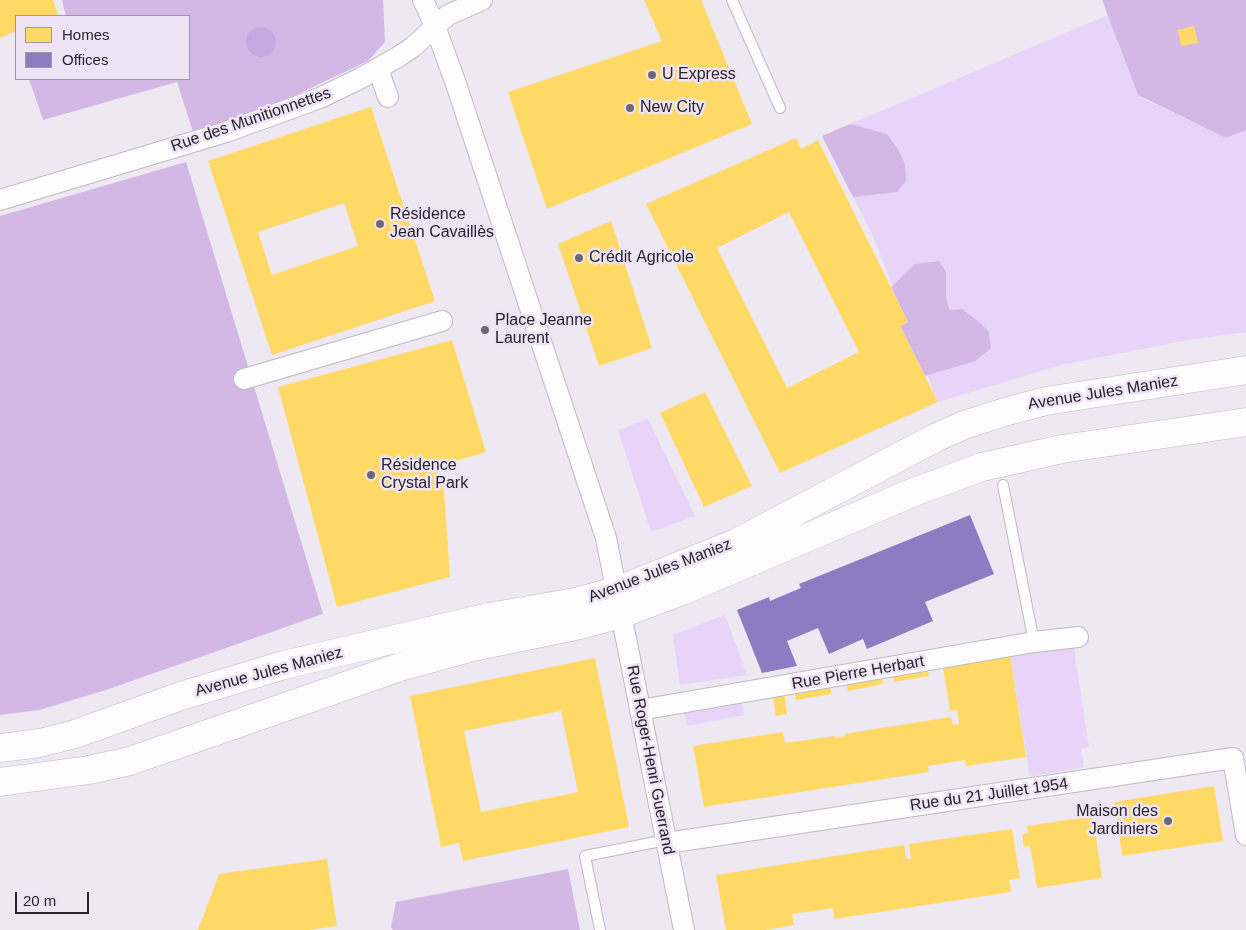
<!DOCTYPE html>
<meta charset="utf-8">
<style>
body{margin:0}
#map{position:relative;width:1246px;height:930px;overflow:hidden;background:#ede8f1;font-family:Helvetica,sans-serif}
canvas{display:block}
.legend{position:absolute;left:15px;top:15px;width:175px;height:65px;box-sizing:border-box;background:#eee4f5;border:1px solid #9f97a4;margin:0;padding:6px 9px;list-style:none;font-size:15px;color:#28242b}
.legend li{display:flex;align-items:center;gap:10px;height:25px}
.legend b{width:25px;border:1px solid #9f97a4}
.scale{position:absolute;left:15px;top:892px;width:74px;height:22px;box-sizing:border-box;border:2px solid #28242b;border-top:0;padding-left:6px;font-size:15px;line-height:18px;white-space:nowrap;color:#28242b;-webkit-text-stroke:4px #eee4f5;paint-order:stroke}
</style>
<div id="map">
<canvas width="1246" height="930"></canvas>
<ul class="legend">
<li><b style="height:14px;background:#ffd966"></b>Homes</li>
<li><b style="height:14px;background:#8e7cc3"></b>Offices</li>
</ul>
<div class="scale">20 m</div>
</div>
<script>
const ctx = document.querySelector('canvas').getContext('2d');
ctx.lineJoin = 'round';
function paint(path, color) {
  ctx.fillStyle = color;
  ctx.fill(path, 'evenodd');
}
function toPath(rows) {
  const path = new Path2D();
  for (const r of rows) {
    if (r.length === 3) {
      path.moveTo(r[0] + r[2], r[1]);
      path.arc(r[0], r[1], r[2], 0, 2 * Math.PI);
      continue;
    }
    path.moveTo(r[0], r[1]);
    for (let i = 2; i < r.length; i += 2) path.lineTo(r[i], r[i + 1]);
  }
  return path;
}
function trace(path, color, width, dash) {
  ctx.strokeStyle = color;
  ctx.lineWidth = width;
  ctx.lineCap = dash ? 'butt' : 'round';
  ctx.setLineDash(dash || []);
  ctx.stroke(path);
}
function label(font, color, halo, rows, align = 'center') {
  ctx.font = font + ' Helvetica,sans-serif';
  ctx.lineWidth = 5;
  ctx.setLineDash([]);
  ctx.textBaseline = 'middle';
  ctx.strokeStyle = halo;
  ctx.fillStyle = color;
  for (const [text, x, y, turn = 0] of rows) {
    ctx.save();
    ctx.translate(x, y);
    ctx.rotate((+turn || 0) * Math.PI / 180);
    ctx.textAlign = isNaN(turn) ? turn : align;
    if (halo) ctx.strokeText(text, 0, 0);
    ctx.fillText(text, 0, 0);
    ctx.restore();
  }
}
paint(toPath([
 [1108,15,1138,96,1226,138,1246,130,1246,332,1182,341,1061,365,938,402,873,236,822,136],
 [648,419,695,516,651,532,618,430],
 [725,615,747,675,680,685,673,635],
 [1073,643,1089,747,1081,749,1084,767,1030,777,1009,649],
 [741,700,744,715,687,726,684,711]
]), '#e8d3f9');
paint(toPath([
 [62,0,383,0,385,42,368,61,296,95,248,115,193,132,177,82,43,120,29,79,189,79,189,16,66,16],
 [1102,0,1246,0,1246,130,1226,138,1138,95],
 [850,124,887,134,898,149,905,164,906,181,897,192,853,197,822,136],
 [186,162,323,614,106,690,39,710,0,715,0,216],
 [939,261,946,272,946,297,949,310,962,309,978,321,989,332,991,348,975,361,925,376,900,326,908,322,891,287,915,264],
 [568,869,580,930,393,930,391,927,396,902]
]), '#d3b8e6');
paint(toPath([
 [261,42,15]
]), '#c9a8e0');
paint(toPath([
 [0,0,53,0,58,14,53,16,16,16,16,31,0,38],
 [644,0,701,0,752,124,547,209,508,92,662,41],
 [1194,26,1198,43,1181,46,1178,30],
 [371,107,435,301,272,355,208,161],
 [344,203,358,246,272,275,258,232],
 [796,138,801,149,818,140,908,322,900,326,938,402,780,473,646,204],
 [789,212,859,352,787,388,717,248],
 [611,221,652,348,599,366,558,244],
 [452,340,486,452,437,467,444,491,450,577,337,607,278,387],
 [705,392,752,486,704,507,660,413],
 [1009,649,1026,757,966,766,965,760,928,766,929,772,704,807,693,746,783,732,785,743,835,736,835,738,845,736,844,734,951,717,953,725,959,724,957,710,950,711,942,662],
 [595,658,629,827,463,861,459,843,441,847,410,696],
 [561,711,578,792,481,812,464,731],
 [927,664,929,676,894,682,891,671],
 [881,673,883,684,848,691,846,679],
 [830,682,831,694,796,700,794,689],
 [784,690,787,714,776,716,772,693],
 [1214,786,1223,841,1122,856,1114,802],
 [1093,816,1102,878,1037,888,1030,846,1024,847,1022,834,1028,833,1027,826],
 [1012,829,1020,878,1009,880,1011,892,834,919,833,908,792,914,794,925,765,930,726,930,716,875,904,845,907,859,911,859,909,844],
 [327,859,337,926,309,930,198,930,219,874]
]), '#ffd966');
paint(toPath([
 [970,515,994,574,925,602,933,621,867,649,863,639,829,654,818,628,787,641,797,666,762,673,737,610,769,597,770,601,801,588,799,584]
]), '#8e7cc3');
const lane = toPath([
 [732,0,780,108],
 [1003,485,1034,642],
 [600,930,585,856,666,840]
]);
const street = toPath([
 [423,0,435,26,456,84,606,538,684,930],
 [378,69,388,97],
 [0,200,226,132,320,98,361,78,398,57,413,47,448,15,482,0],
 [244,379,442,321],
 [640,710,1034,642,1078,637],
 [667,843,1233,758,1246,835]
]);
const secondary = toPath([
 [0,748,40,743,75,734,181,696,284,665,489,617,575,602,616,591,736,543,935,438,964,425,1008,411,1046,401,1246,370],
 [0,782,89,770,130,761,400,667,473,647,580,625,621,614,682,591,914,492,982,467,1062,449,1246,422]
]);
trace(lane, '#bebac1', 12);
trace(street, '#bebac1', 22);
trace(secondary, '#bebac1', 29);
trace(lane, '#fcfcfd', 10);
trace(street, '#fcfcfd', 20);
trace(secondary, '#fcfcfd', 28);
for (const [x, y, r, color] of [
 [652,75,5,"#6d6970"],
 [630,108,5,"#6d6970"],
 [380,224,5,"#6d6970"],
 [579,258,5,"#6d6970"],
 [485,330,5,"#6d6970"],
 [371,475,5,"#6d6970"],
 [1168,821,5,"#6d6970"]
]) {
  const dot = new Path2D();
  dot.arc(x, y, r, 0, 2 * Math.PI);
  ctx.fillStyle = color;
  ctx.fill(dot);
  trace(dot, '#eee4f5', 2);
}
label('16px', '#28242b', '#eee4f5', [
 ["U Express",662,75],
 ["New City",640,108],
 ["Résidence",390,215],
 ["Jean Cavaillès",390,233],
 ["Crédit Agricole",589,258],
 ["Place Jeanne",495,321],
 ["Laurent",495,339],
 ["Résidence",381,466],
 ["Crystal Park",381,484],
 ["Maison des",1158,812,"right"],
 ["Jardiniers",1158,830,"right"]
], 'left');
label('16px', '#28242b', '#eee4f5', [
 ["Rue des Munitionnettes",251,120,-19],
 ["Avenue Jules Maniez",1103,393,-9],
 ["Avenue Jules Maniez",660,571,-21],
 ["Avenue Jules Maniez",269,672,-15],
 ["Rue Pierre Herbart",858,673,-10],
 ["Rue Roger-Henri Guerrand",650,760,79],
 ["Rue du 21 Juillet 1954",989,795,-8]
]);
</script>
